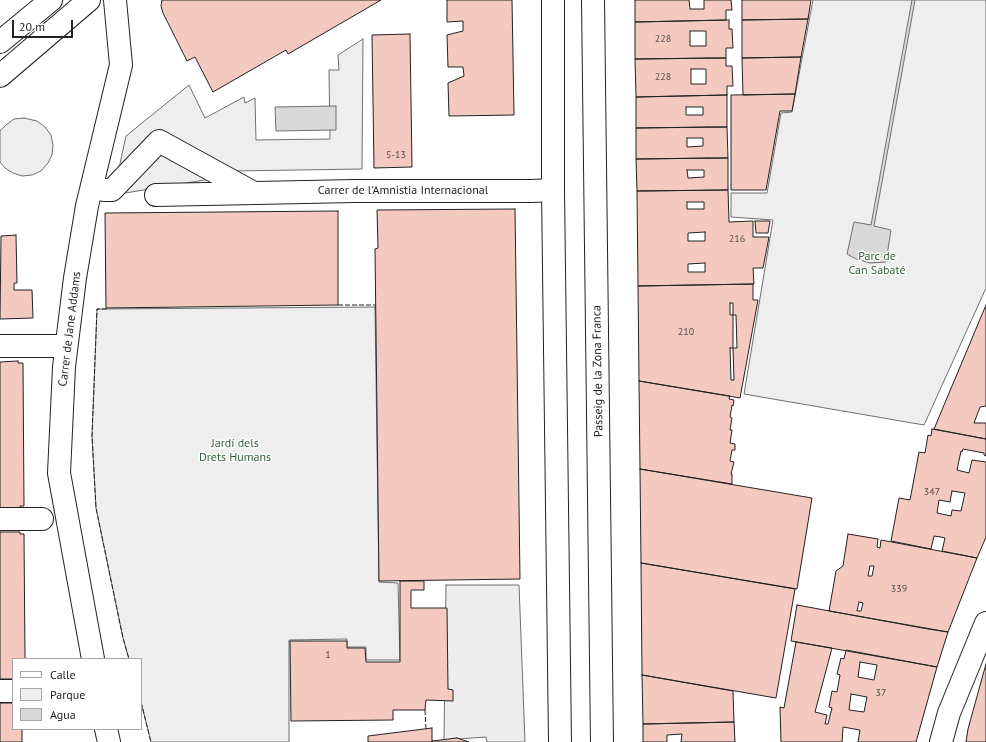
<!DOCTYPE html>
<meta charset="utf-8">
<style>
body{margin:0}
#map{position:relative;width:986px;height:742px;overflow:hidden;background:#fff;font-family:"PT Sans",sans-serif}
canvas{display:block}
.legend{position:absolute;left:12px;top:658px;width:130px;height:72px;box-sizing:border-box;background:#fff;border:1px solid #a7a7a7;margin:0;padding:5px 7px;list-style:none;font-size:12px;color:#222}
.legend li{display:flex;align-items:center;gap:8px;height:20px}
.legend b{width:20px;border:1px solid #a7a7a7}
.scale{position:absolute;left:12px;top:20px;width:61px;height:18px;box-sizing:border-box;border:2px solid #222;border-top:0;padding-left:5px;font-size:12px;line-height:14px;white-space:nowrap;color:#222;-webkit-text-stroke:3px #fff;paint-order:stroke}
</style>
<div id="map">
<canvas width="986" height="742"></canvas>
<ul class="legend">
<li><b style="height:5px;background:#fff"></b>Calle</li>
<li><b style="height:11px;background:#eee"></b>Parque</li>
<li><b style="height:11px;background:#d9d9d9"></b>Agua</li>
</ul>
<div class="scale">20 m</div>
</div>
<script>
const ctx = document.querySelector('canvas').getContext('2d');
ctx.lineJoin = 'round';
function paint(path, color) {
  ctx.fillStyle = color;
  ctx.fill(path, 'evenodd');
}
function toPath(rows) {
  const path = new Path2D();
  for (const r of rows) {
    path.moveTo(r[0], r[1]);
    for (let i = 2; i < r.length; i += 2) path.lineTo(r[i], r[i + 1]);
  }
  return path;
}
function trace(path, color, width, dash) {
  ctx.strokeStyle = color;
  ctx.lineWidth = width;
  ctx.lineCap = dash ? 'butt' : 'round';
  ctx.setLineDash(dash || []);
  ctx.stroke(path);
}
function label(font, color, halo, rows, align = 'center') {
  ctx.font = font + ' "PT Sans",sans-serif';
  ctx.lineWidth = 3;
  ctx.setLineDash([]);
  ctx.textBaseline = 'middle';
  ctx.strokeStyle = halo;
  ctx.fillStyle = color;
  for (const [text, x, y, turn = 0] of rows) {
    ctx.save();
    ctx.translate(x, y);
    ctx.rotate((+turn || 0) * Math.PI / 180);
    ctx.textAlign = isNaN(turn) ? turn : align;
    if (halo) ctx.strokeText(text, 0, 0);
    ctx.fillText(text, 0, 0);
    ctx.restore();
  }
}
const green = toPath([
 [813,0,986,0,986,288,924,425,744,394,773,220,731,217,731,193,767,193,781,113,792,112,813,0],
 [363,39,362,169,232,171,160,138,116,182,126,136,189,85,205,118,244,97,245,103,255,98,256,140,330,139,329,70,339,70,338,55,363,39],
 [24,118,37,121,45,127,51,135,53,145,52,155,48,163,41,171,32,175,22,176,13,173,5,168,0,162,0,131,6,125,14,119,24,118],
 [161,146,217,178,113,195,161,146],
 [375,307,379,582,398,583,400,660,366,660,366,647,347,647,347,639,289,640,289,742,151,742,141,702,141,659,129,659,123,638,96,508,92,436,97,309,375,307]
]);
paint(green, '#eee');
trace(green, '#6f6f6f', 1);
const parking = toPath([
 [446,585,519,585,525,742,487,742,486,737,444,740,446,585]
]);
paint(parking, '#ededed');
trace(parking, '#6f6f6f', 1);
const water = toPath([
 [912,0,915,0,874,226,891,230,886,262,870,263,856,259,847,254,854,222,871,225,912,0],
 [336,106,336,130,276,131,275,107,336,106]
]);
paint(water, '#d9d9d9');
trace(water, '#6f6f6f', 1);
const building = toPath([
 [162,0,381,0,288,54,286,50,213,92,195,57,187,61,163,13,161,6,162,0],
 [447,0,512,0,514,115,449,116,448,83,464,76,463,67,448,67,447,35,463,31,463,21,447,22,447,0],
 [635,0,689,0,690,9,704,9,704,0,731,0,732,10,726,10,726,20,635,22,635,0],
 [742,0,811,0,808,19,742,20,742,0],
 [808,19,801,57,742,58,742,20,808,19],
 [729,20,729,29,732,29,733,48,726,48,726,58,635,59,635,22,729,20],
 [690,31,706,31,706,46,690,46,690,31],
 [410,34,412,167,374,168,372,35,410,34],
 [801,57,795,94,743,95,742,58,801,57],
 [709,58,726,58,726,66,732,66,733,86,727,86,727,95,636,97,635,59,709,58],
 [691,69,706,69,706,84,691,84,691,69],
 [795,94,792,111,780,111,766,190,731,190,731,95,795,94],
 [727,95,727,127,636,128,636,97,727,95],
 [686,107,703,107,703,115,686,115,686,107],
 [707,127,727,127,728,158,636,159,636,128,707,127],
 [687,138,703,138,703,146,687,147,687,138],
 [707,158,728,158,728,190,637,191,636,159,707,158],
 [687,170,704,170,704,177,688,178,687,170],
 [728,190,729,222,753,221,753,237,769,237,763,268,753,268,754,284,638,286,637,191,728,190],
 [687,202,704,202,704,209,687,209,687,202],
 [705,232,705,241,688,241,688,233,705,232],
 [705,263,705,272,688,272,688,264,705,263],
 [515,209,520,579,379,581,375,249,378,248,377,210,515,209],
 [338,211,338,305,106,308,105,213,338,211],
 [755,221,770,221,768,233,756,233,755,221],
 [16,235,17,283,14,283,14,290,32,290,33,318,0,319,1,236,16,235],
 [753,284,753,300,758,300,740,398,639,381,638,286,753,284],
 [730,303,733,303,733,315,730,315,730,303],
 [733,315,736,315,737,348,733,348,733,315],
 [730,348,733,348,734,380,731,380,730,348],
 [986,305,986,406,980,407,974,423,986,423,986,439,934,429,986,305],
 [18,361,18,363,23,363,24,506,20,506,20,508,0,508,0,362,18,361],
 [639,381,730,396,729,399,734,400,733,406,732,405,730,417,732,418,730,430,732,430,730,443,735,444,735,450,732,450,730,461,734,462,731,474,732,474,732,484,640,469,639,381],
 [932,429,986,439,986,456,984,455,984,453,963,449,962,452,961,451,957,470,969,473,972,460,986,462,986,537,977,558,942,551,945,538,941,537,934,536,931,549,891,541,899,498,910,500,919,452,925,453,928,435,931,436,932,429],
 [952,491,965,493,961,511,952,510,951,516,937,513,939,500,950,502,952,491],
 [640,469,812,498,797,589,641,563,640,469],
 [0,532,20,532,20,534,24,534,25,659,13,659,13,679,0,679,0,532],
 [848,534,878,539,877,547,880,548,881,540,977,558,948,632,829,611,836,571,843,566,848,534],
 [870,566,874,566,872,576,868,576,870,566],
 [859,602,863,603,861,611,857,611,859,602],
 [641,563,795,589,776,698,642,675,641,563],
 [400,581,424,581,424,590,411,590,411,608,447,608,448,689,453,690,453,701,426,700,425,710,393,710,393,720,291,721,290,641,347,641,347,648,365,648,366,662,400,662,400,581],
 [797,605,928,629,948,632,937,667,791,641,797,605],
 [796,642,832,648,815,712,827,715,825,724,828,724,832,708,829,707,832,691,837,692,840,675,837,674,841,658,844,659,846,650,937,667,916,742,858,742,860,730,843,727,842,742,781,742,780,707,784,708,796,642],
 [860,662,877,665,874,680,858,677,860,662],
 [851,694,867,697,864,712,849,710,851,694],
 [986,664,986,742,966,742,968,729,986,664],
 [642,675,733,691,734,722,643,724,642,675],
 [0,703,13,703,13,729,22,729,22,742,0,742,0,703],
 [734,722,735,742,681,742,682,734,667,735,667,742,643,742,643,724,734,722],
 [432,728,432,742,368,742,368,736,432,728],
 [457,738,469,742,432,742,432,741,457,738]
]);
paint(building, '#f3c9c0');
trace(building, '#222', 1);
const minor = toPath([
 [0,42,51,0],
 [0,76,89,0],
 [104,190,112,190,159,141,252,192],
 [156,195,355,191,531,191,553,190],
 [0,346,66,346],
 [0,519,42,519],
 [93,659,59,473,64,367,75,278,87,206,121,65,115,0],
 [0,691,13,691],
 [106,729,109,742],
 [941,742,949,713,986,623]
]);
const major = toPath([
 [553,0,553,190,560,742],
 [593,0,602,742]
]);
trace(minor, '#222', 24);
trace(major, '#222', 24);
trace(minor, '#fff', 22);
trace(major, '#fff', 22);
trace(toPath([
 [338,305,375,305],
 [107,309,97,309,92,436,96,508,123,638,129,659],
 [141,702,151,742],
 [425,710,426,729]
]), '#222', 1, [5, 2]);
label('10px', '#564c4a', null, [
 ["228",663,39],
 ["228",663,77],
 ["5-13",396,155],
 ["216",737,239],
 ["210",686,332],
 ["347",932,492],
 ["339",899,589],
 ["1",328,655],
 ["37",881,693]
]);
label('12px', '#222', '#fff', [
 ["Carrer de l'Amnistia Internacional",403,191],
 ["Carrer de Jane Addams",70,329,-83],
 ["Passeig de la Zona Franca",598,371,-91]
]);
label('12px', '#2f5e38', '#fff', [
 ["Parc de",877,257],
 ["Can Sabaté",877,271],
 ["Jardí dels",235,444],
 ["Drets Humans",235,458]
]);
</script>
